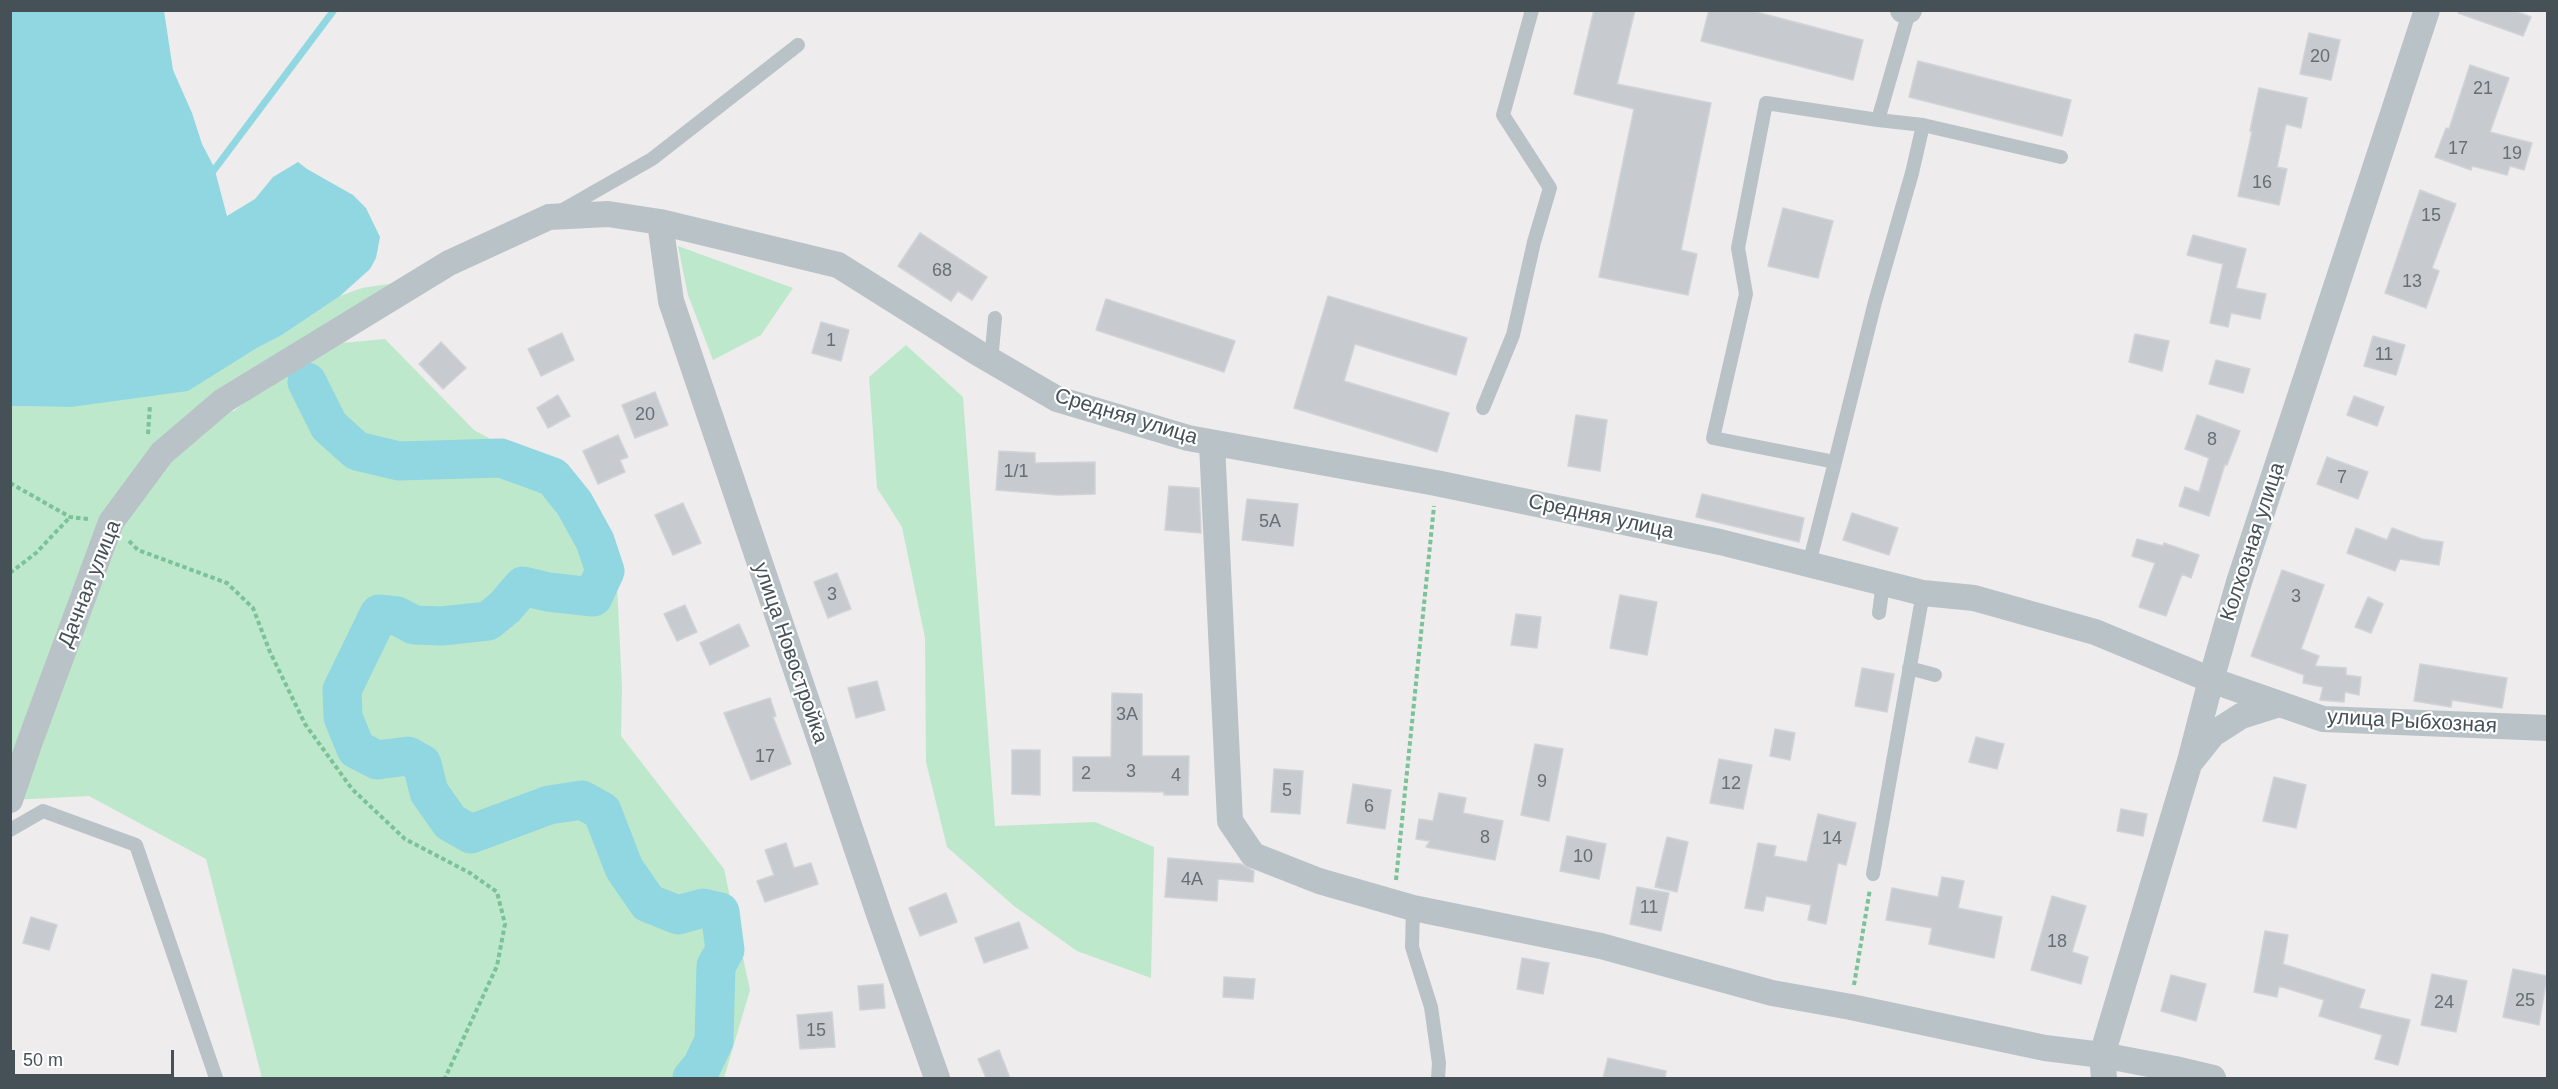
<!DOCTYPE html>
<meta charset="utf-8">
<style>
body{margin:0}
#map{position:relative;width:2558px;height:1089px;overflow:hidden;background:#eeecec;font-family:Arial,sans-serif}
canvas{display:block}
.frame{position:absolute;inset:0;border:12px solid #465157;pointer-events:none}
.scale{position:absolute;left:12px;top:1050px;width:162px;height:27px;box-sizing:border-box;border:3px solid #465157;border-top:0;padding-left:8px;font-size:18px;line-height:21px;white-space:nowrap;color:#465157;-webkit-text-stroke:4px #fff;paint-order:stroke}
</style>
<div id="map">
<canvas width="2558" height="1089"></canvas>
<div class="frame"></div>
<div class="scale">50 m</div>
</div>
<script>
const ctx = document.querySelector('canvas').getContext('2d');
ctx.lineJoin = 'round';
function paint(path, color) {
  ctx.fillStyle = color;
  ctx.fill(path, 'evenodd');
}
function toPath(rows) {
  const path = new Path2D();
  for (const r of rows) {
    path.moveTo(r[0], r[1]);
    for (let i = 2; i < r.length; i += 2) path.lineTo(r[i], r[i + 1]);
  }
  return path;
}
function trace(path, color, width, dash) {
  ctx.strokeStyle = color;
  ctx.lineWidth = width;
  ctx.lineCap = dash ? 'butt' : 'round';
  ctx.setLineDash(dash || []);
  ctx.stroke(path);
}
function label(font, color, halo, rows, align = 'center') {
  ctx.font = font + ' Arial,sans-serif';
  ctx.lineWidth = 4.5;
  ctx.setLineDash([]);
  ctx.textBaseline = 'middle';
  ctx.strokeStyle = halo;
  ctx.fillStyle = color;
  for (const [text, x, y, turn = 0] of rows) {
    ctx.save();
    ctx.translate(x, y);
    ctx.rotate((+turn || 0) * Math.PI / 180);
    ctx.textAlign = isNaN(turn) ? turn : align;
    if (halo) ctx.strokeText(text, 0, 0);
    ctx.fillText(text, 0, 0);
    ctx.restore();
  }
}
paint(toPath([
 [678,246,793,288,761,335,713,360,688,295],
 [395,283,211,394,197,407,234,411,270,382,331,344,385,339,474,430,591,494,616,566,622,687,621,736,724,869,750,990,724,1078,262,1078,206,859,89,796,11,800,11,406,71,407,255,349,282,335,340,296,362,288],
 [906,345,963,397,995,826,1095,822,1154,847,1151,978,1077,951,1014,906,947,847,926,762,925,638,902,527,877,488,869,377]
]), '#bee8cb');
paint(toPath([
 [11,10,164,11,173,70,192,113,202,144,214,167,227,216,255,199,273,177,298,162,307,169,353,195,366,208,380,237,376,258,370,269,340,296,282,335,255,349,188,391,71,407,11,406]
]), '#90d7e1');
trace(toPath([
 [211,174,334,10]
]), '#90d7e1', 7);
trace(toPath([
 [307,382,329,426,357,451,399,461,501,458,553,477,574,503,595,541,605,571,593,597,548,592,523,586,505,607,488,621,442,626,414,625,397,616,379,614,342,690,343,717,356,749,377,760,408,756,422,764,429,792,450,822,471,834,549,805,582,800,602,811,624,868,648,903,678,915,703,908,720,912,725,950,716,966,714,1041,702,1066,692,1078]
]), '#90d7e1', 39);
const building = toPath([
 [1594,10,1635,10,1617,84,1711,103,1681,250,1697,254,1688,295,1599,277,1634,109,1574,94,1594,10],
 [1709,10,1749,10,1863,40,1853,80,1701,41,1709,10],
 [2459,10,2513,10,2531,17,2523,36,2458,13,2459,10],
 [2309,33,2340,40,2331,80,2300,74,2309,33],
 [1918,61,2071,100,2062,136,1909,97,1918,61],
 [2470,65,2509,78,2490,132,2532,143,2524,170,2510,166,2507,175,2472,166,2471,170,2435,157,2446,128,2449,129,2470,65],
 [2259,88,2307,98,2301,128,2286,124,2277,167,2287,169,2279,205,2238,196,2252,132,2250,131,2259,88],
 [2420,190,2456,204,2432,268,2439,271,2426,308,2385,293,2420,190],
 [1783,208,1833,221,1818,278,1768,266,1783,208],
 [920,233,987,277,972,300,958,291,951,301,898,266,920,233],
 [2193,235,2246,249,2236,288,2266,294,2260,319,2231,313,2228,327,2210,323,2223,264,2187,255,2193,235],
 [1328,296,1467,338,1456,375,1355,344,1344,381,1449,413,1437,452,1294,408,1328,296],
 [1106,299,1235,341,1224,372,1096,330,1106,299],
 [821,322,849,330,841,361,812,353,821,322],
 [562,333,574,360,541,376,528,349,562,333],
 [2135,334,2169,341,2162,371,2129,362,2135,334],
 [2373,336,2405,345,2396,375,2364,366,2373,336],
 [441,342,466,368,443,389,419,364,441,342],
 [2216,360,2250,369,2243,393,2209,384,2216,360],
 [655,392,668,425,635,438,622,405,655,392],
 [558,395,570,416,548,428,537,408,558,395],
 [2354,396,2384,407,2377,426,2347,415,2354,396],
 [1576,415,1607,420,1600,471,1568,466,1576,415],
 [2197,415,2240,431,2227,465,2225,464,2209,516,2179,506,2185,487,2199,492,2209,458,2185,449,2197,415],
 [618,435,628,457,620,460,625,472,598,484,583,451,618,435],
 [999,451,1035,453,1035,463,1095,462,1095,494,1058,495,996,490,999,451],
 [2327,457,2368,472,2358,499,2317,484,2327,457],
 [1169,486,1199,488,1201,533,1165,530,1169,486],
 [1702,494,1804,518,1799,542,1696,517,1702,494],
 [1247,499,1298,504,1293,546,1242,540,1247,499],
 [683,503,701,543,673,555,655,515,683,503],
 [1852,513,1898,528,1889,555,1843,540,1852,513],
 [2356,528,2387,540,2392,528,2422,539,2443,542,2439,565,2400,559,2395,571,2347,553,2356,528],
 [2137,539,2163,546,2164,543,2199,555,2191,578,2182,574,2166,616,2139,607,2155,563,2132,556,2137,539],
 [2282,570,2324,585,2301,649,2319,656,2315,666,2346,668,2346,675,2361,677,2359,695,2345,692,2344,702,2320,700,2323,687,2303,683,2304,675,2251,656,2282,570],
 [837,573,851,609,828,618,814,582,837,573],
 [1620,595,1657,602,1647,655,1610,648,1620,595],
 [2368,597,2383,604,2371,633,2355,627,2368,597],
 [685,605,697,632,677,641,664,614,685,605],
 [1516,614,1541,617,1537,648,1511,645,1516,614],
 [739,624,749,646,710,665,700,643,739,624],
 [2420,664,2507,678,2502,708,2452,700,2451,707,2414,701,2420,664],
 [1862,668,1894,674,1887,712,1855,706,1862,668],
 [877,681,885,710,856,718,848,688,877,681],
 [1112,693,1142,694,1142,756,1189,756,1188,795,1164,795,1164,792,1073,791,1073,757,1111,757,1112,693],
 [770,698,776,716,773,717,791,764,751,780,724,713,770,698],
 [1775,729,1795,733,1790,760,1770,756,1775,729],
 [1976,737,2004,744,1997,769,1969,762,1976,737],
 [1535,744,1563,749,1549,821,1521,815,1535,744],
 [1012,750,1040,750,1040,795,1012,794,1012,750],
 [1719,759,1752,765,1743,809,1710,803,1719,759],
 [1274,769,1303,771,1300,814,1271,812,1274,769],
 [2274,777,2306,785,2296,828,2263,821,2274,777],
 [1353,784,1391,790,1385,829,1347,823,1353,784],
 [1439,793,1466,798,1463,813,1503,821,1495,860,1426,847,1430,841,1416,839,1419,819,1433,821,1439,793],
 [2121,809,2147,814,2143,836,2117,831,2121,809],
 [1818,814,1856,823,1846,865,1838,863,1826,924,1808,920,1811,905,1766,896,1763,911,1745,908,1758,843,1776,846,1774,856,1807,862,1818,814],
 [1567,836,1606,844,1599,879,1560,871,1567,836],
 [1667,837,1688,842,1677,892,1655,887,1667,837],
 [786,843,794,868,811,863,818,884,765,902,757,881,774,875,765,850,786,843],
 [1168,858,1241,864,1254,871,1253,882,1218,879,1217,901,1165,897,1168,858],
 [1942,877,1964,881,1958,908,2002,917,1994,958,1929,944,1932,928,1886,920,1892,888,1938,897,1942,877],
 [1637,887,1669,893,1661,931,1630,924,1637,887],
 [946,893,957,922,920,936,909,908,946,893],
 [2052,896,2086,906,2072,952,2088,957,2081,984,2031,970,2052,896],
 [31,917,57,925,49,950,23,943,31,917],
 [1019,922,1028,948,984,963,975,938,1019,922],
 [2265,931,2288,935,2283,964,2365,990,2359,1008,2410,1020,2398,1065,2375,1059,2382,1035,2319,1016,2324,1000,2279,986,2277,997,2254,992,2265,931],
 [1522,958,1549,963,1543,994,1517,989,1522,958],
 [2513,969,2547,976,2539,1025,2503,1017,2513,969],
 [2432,974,2467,981,2456,1032,2421,1025,2432,974],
 [2171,975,2206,984,2196,1021,2161,1011,2171,975],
 [1224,977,1255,979,1253,999,1223,997,1224,977],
 [883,984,885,1008,860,1010,858,986,883,984],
 [832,1012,835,1047,800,1049,797,1015,832,1012],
 [999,1050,1010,1078,986,1078,978,1059,999,1050],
 [1608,1058,1666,1071,1665,1078,1603,1078,1608,1058]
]);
paint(building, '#c7cace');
trace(building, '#d0d3d7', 1.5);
trace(toPath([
 [148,434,150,405],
 [10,483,70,517,88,519],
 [129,541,138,550,227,583,253,608,270,652,305,724,352,789,405,839,470,873,497,892,505,924,497,966,445,1078],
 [10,573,36,553,70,517],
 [1396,880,1434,506],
 [1854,985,1870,889]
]), '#7ac298', 4, [4.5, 3]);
trace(toPath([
 [1909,12,1878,120,1766,103,1738,248,1746,294,1713,438,1835,462,1875,302,1912,173,1923,125,2061,157],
 [1878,120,1923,125],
 [559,212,652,159,798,45],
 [991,361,995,318],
 [1483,408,1513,335,1534,242,1550,188,1503,115,1532,10],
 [1809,564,1835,462],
 [1879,613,1883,583],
 [1909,668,1935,675],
 [10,830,43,811,136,845,216,1078],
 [1873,874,1923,593],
 [1413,908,1412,947,1431,1007,1439,1063,1438,1078]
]), '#b9c2c7', 14);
trace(toPath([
 [1903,10,1909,10],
 [660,222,671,301,879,914,937,1078],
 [1212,444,1230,821,1253,855,1319,881,1413,908,1601,946,1772,993,1851,1007,2045,1048,2102,1055,2175,1069,2213,1078],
 [2193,759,2213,734,2241,716,2279,704],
 [10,800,29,744,111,522,162,453,223,401,449,263,549,217,608,214,660,222,838,265,978,353,1057,399,1188,438,1436,483,1720,542,1923,593,1974,598,2095,632,2211,680,2323,719,2548,728],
 [2104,1078,2102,1055,2190,761,2211,680,2239,582,2427,10]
]), '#b9c2c7', 26);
label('18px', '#666f75', null, [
 ["20",2320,57],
 ["21",2483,89],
 ["17",2458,149],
 ["19",2512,154],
 ["16",2262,183],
 ["15",2431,216],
 ["68",942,271],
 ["13",2412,282],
 ["1",831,341],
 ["11",2384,355],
 ["20",645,415],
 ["8",2212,440],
 ["1/1",1016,472],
 ["7",2342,478],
 ["5А",1270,522],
 ["3",832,595],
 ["3",2296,597],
 ["3А",1127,715],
 ["17",765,757],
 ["3",1131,772],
 ["2",1086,774],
 ["4",1176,776],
 ["9",1542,782],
 ["12",1731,784],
 ["5",1287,791],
 ["6",1369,807],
 ["8",1485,838],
 ["14",1832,839],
 ["10",1583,857],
 ["4А",1192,880],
 ["11",1649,908],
 ["18",2057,942],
 ["25",2525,1001],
 ["24",2444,1003],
 ["15",816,1031]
]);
label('21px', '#465157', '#fff', [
 ["Средняя улица",1126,417,17],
 ["Средняя улица",1601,517,12],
 ["Колхозная улица",2253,542,-72],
 ["Дачная улица",90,584,-68],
 ["улица Новостройка",790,653,71],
 ["улица Рыбхозная",2412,722,3]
]);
</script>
